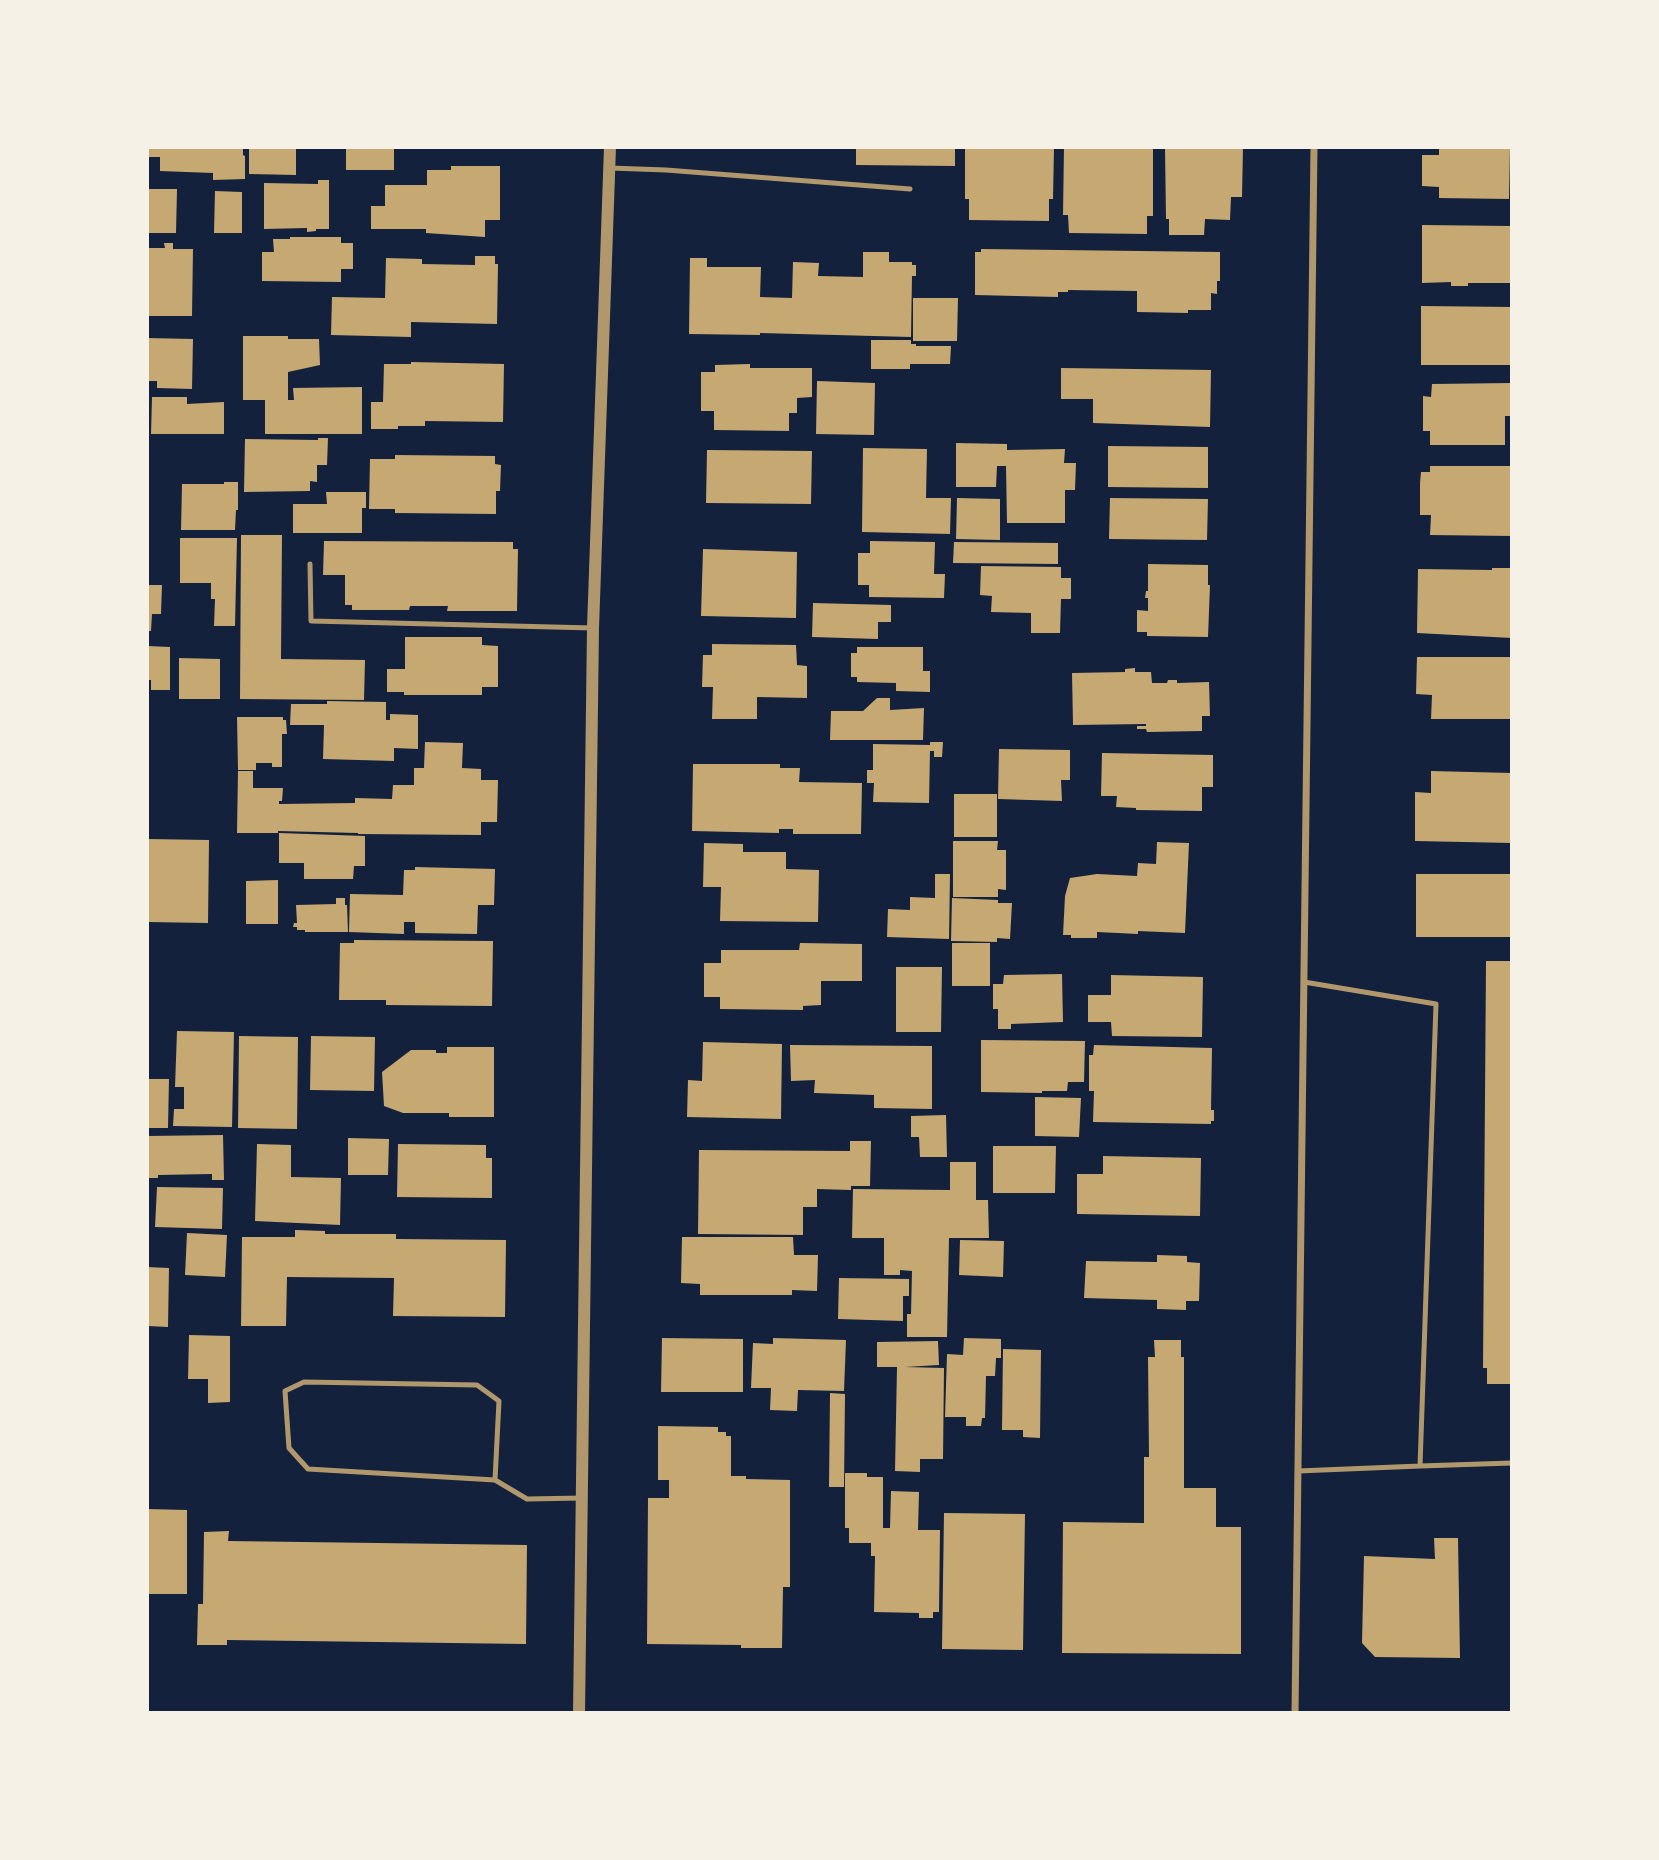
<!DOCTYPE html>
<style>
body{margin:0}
#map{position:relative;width:1659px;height:1860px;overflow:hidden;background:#14213d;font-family:"Alegreya Sans",sans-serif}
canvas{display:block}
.frame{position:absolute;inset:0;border:149px solid #f6f1e7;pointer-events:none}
</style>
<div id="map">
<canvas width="1659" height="1860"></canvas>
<div class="frame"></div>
</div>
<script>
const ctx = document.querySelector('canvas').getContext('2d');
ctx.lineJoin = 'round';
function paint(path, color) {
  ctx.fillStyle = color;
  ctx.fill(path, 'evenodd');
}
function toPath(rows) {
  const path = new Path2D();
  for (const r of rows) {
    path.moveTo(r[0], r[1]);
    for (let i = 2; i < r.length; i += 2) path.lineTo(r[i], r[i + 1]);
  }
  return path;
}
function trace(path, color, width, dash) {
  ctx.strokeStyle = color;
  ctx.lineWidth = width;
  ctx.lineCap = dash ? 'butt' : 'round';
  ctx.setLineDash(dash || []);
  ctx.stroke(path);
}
paint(toPath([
 [147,147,243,147,243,155,245,156,245,179,213,180,213,173,160,171,160,157,147,157],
 [249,147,296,147,296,175,249,174],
 [346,147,394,147,394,170,346,170],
 [856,147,955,147,955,166,856,165],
 [965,147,1054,147,1053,199,1049,199,1049,221,969,220,969,199,965,199],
 [1064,147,1153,147,1153,216,1147,216,1147,234,1069,233,1068,215,1063,215],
 [1165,147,1243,147,1242,197,1231,197,1230,220,1205,219,1204,235,1169,235,1169,219,1166,219],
 [1439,147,1510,147,1509,199,1439,198,1439,187,1422,186,1422,155,1439,155],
 [451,166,500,166,500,220,485,220,485,237,426,233,426,229,371,229,371,206,385,206,385,185,427,185,427,170,451,170],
 [318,180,329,180,329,229,316,229,316,231,307,232,307,228,264,229,264,183,318,184],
 [149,189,177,189,176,233,149,233],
 [215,191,242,192,242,233,214,233],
 [1422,225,1512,226,1512,283,1468,283,1468,286,1451,286,1451,282,1422,283],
 [290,237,341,237,341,243,353,243,353,269,341,269,341,282,262,281,262,252,274,252,273,239,290,239],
 [164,243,173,243,173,249,193,249,192,316,147,316,147,248,165,248],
 [981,249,1220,252,1220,281,1217,281,1217,294,1211,293,1211,310,1188,310,1188,313,1137,312,1137,291,1068,290,1068,292,1058,292,1058,297,975,295,975,252,981,252],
 [863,252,889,252,889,262,912,262,912,265,916,265,916,276,912,276,911,337,760,333,760,335,689,334,690,258,707,258,707,267,761,267,760,297,792,298,793,262,819,263,818,276,863,277],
 [475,256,495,256,495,264,498,264,497,324,411,322,411,337,331,335,332,297,385,298,386,258,422,259,422,264,475,265],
 [913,298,958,298,957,341,913,341],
 [1421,306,1512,307,1512,365,1421,365],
 [243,336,288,336,288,339,319,339,320,365,288,372,288,400,294,400,293,388,362,387,362,434,265,434,265,400,243,400],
 [147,338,193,339,192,389,157,388,157,381,147,381],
 [871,340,911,340,911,344,916,344,916,346,951,346,950,364,910,364,910,369,871,369],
 [411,362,504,364,503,422,425,421,425,426,398,426,398,429,371,429,371,402,383,402,384,364,411,364],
 [750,364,750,368,812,368,812,397,797,398,797,413,789,413,789,431,714,430,714,411,701,411,701,372,715,372,715,365],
 [1061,368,1211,370,1210,427,1093,423,1093,399,1061,399],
 [817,381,875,383,874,435,816,434],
 [1512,383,1512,416,1505,416,1505,445,1430,445,1430,431,1423,431,1423,396,1431,397,1432,384],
 [152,397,187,397,187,404,224,402,224,434,151,434],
 [318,438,328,438,327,465,317,465,317,482,310,481,310,491,244,492,245,439,318,440],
 [956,443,1007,444,1007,450,1065,449,1064,463,1076,463,1075,490,1065,490,1065,523,1007,523,1006,466,997,466,996,487,956,487],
 [1108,446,1208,447,1208,488,1108,487],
 [863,448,927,449,926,498,951,498,950,534,862,532],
 [707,450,812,451,811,504,706,503],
 [395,455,495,456,495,464,501,465,500,491,496,491,496,514,395,513,395,509,369,509,370,459,395,459],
 [1430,466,1512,466,1512,536,1430,535,1431,515,1420,515,1420,483,1421,472,1430,472],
 [224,482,238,482,238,510,236,510,235,530,181,530,182,484,224,484],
 [326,492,366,492,366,508,362,508,362,533,293,533,293,504,327,504],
 [957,498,1000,499,1000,540,956,539],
 [1110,498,1208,499,1207,540,1109,539],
 [241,535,282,535,281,659,365,660,364,700,240,699],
 [180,538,237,538,235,626,214,626,215,599,211,599,211,583,180,583],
 [324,541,513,542,513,549,518,549,517,611,447,611,448,606,410,606,409,610,352,610,352,605,345,605,345,575,323,575],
 [870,541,935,542,934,574,945,574,944,598,869,597,869,585,858,585,858,553,870,553],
 [954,542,1058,543,1058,564,953,563],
 [703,549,797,552,796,618,701,616],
 [1148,564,1208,565,1208,585,1210,585,1208,637,1147,636,1147,632,1137,632,1137,610,1148,611,1148,598,1145,598,1146,591,1148,591],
 [981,566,1061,567,1061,578,1071,578,1071,599,1061,599,1060,633,1031,633,1031,613,991,612,992,596,980,595],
 [1492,568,1511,568,1512,638,1417,633,1418,569,1492,570],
 [147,585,162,585,161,614,152,614,151,631,147,631],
 [813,603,891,605,891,622,878,622,878,639,812,637],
 [405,637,482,637,482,645,498,646,498,687,482,687,482,695,404,695,404,692,387,692,387,669,405,669],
 [712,644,796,645,797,665,807,666,807,698,757,697,757,719,712,719,713,687,702,687,703,655,712,655],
 [147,646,170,647,170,690,151,690,151,680,147,680],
 [857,647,923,647,923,671,930,671,930,692,896,691,896,683,857,682,857,677,851,677,851,653,857,653],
 [1417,657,1512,657,1512,719,1431,719,1432,695,1416,694],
 [179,658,220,659,220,699,179,699],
 [1135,668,1135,672,1151,672,1152,683,1167,683,1168,680,1177,680,1177,683,1209,682,1210,716,1202,716,1202,731,1147,732,1146,729,1137,729,1137,726,1146,726,1146,724,1073,725,1072,673,1125,672,1125,669],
 [877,698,890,698,890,710,924,708,923,740,830,740,831,711,863,711],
 [327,701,386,702,386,720,390,720,390,714,418,715,418,749,394,748,394,761,323,759,324,725,290,725,291,704,327,704],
 [237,717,283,717,283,720,286,720,287,734,282,734,282,767,272,767,272,763,256,763,256,770,238,770],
 [425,742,463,743,462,768,481,769,481,780,498,780,497,822,481,822,481,835,358,834,358,833,278,831,278,833,237,833,238,771,253,771,253,788,283,788,282,801,279,801,279,804,355,803,355,798,392,799,393,785,414,785,414,768,424,768],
 [930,742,943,742,942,757,934,757,934,751,930,751,929,803,873,802,874,783,867,783,867,770,873,770,873,744,930,745],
 [999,749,1070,750,1070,780,1061,780,1062,801,998,799],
 [1102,753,1213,755,1213,787,1202,787,1202,811,1136,810,1136,808,1116,807,1117,796,1101,796],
 [693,764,780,764,780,768,800,768,799,782,862,783,861,834,793,834,793,829,779,829,779,833,692,831],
 [1431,771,1512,773,1512,843,1415,841,1415,792,1431,793],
 [954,794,997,794,997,837,954,837],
 [279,833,365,836,365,866,354,866,353,879,304,879,304,863,279,863],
 [147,839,209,840,208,923,147,922],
 [953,841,998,841,997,850,1006,850,1006,890,998,889,998,897,953,897],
 [1157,842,1189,843,1185,933,1138,931,1138,934,1097,932,1097,938,1071,938,1071,935,1063,935,1065,896,1070,878,1097,874,1137,876,1138,863,1156,864],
 [704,843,743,844,743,852,786,852,786,869,819,870,818,922,720,921,721,887,703,887],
 [415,867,495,869,494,905,478,905,477,934,415,933,415,922,404,922,404,934,349,932,350,894,403,895,404,870,415,870],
 [935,874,950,874,949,939,887,937,888,909,910,910,910,897,935,898],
 [1416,874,1512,874,1512,937,1416,937],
 [278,880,278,924,246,924,246,881],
 [336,898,345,898,345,905,347,905,348,932,305,932,305,930,297,930,297,927,293,927,294,923,297,923,296,905,336,904],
 [952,898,998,900,998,903,1012,903,1010,939,997,938,997,942,951,941],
 [354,940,493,941,492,1006,386,1005,386,1000,339,1000,340,943,354,943],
 [800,943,862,944,862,981,821,981,821,1005,803,1006,803,1010,720,1009,720,997,704,997,704,963,721,963,721,950,799,950],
 [952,943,990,943,990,986,952,986],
 [1486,961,1512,961,1512,1384,1487,1384,1487,1368,1483,1368],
 [896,967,942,967,941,1032,896,1032],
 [1062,974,1063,1022,1011,1024,1011,1029,998,1029,998,1009,993,1009,993,984,1003,984,1004,975],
 [1111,975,1203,977,1202,1037,1112,1036,1111,1022,1088,1022,1088,995,1111,995],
 [177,1031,234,1032,232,1127,173,1126,174,1109,184,1109,184,1087,175,1087],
 [239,1036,298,1037,297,1129,238,1128],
 [311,1036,375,1037,374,1091,310,1090],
 [981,1040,1085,1041,1084,1082,1068,1082,1067,1091,1042,1091,1042,1093,981,1092],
 [703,1042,782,1044,781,1119,687,1117,688,1080,702,1081],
 [790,1045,932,1046,932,1109,874,1108,874,1095,814,1093,815,1080,791,1081],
 [1094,1045,1212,1048,1211,1110,1214,1110,1214,1121,1211,1121,1211,1124,1093,1122,1094,1091,1089,1091,1089,1055,1093,1055],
 [447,1047,494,1047,494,1117,449,1117,449,1113,403,1113,384,1106,382,1072,411,1050,436,1050,436,1053,447,1053],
 [147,1079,169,1079,168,1128,147,1128],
 [1035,1097,1081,1098,1079,1137,1035,1136],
 [946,1115,947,1157,920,1157,919,1137,911,1137,911,1116],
 [223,1135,224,1180,212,1180,212,1174,158,1175,158,1178,149,1178,149,1174,147,1174,147,1136],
 [348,1138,389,1139,388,1175,348,1175],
 [850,1141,871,1141,870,1186,851,1186,851,1190,817,1189,817,1207,803,1207,803,1235,698,1234,699,1150,850,1151],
 [257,1144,291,1145,291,1177,341,1178,340,1225,255,1221],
 [398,1144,486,1145,486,1158,492,1158,492,1198,397,1197],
 [993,1146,1056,1146,1055,1193,993,1193],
 [1103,1156,1201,1158,1200,1216,1077,1214,1077,1174,1103,1174],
 [950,1162,976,1162,976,1200,988,1200,989,1238,949,1238,947,1337,907,1337,907,1314,911,1314,912,1271,900,1270,900,1275,884,1275,884,1238,852,1238,853,1189,950,1190],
 [157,1187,223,1188,222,1229,155,1227],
 [295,1230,325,1231,325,1234,396,1234,396,1239,506,1240,505,1317,393,1316,394,1278,287,1277,286,1326,241,1326,242,1237,295,1237],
 [187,1233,227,1235,225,1277,185,1275],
 [682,1237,793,1237,794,1255,818,1255,817,1291,792,1290,792,1295,700,1295,700,1284,681,1283],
 [960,1240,1004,1241,1003,1277,959,1275],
 [1157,1255,1187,1256,1187,1262,1200,1263,1199,1301,1186,1301,1186,1310,1157,1309,1157,1300,1084,1298,1086,1261,1157,1262],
 [147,1267,169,1268,168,1327,147,1326],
 [839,1278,909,1279,909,1296,903,1296,903,1321,838,1319],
 [189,1335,230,1336,230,1402,208,1403,208,1379,188,1379],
 [662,1338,743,1339,743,1392,661,1392],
 [773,1338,846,1340,844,1391,798,1390,797,1411,770,1410,771,1388,751,1388,753,1343,773,1344],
 [964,1338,1001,1339,1001,1358,996,1358,995,1376,986,1376,985,1418,982,1418,981,1426,966,1426,966,1417,945,1417,947,1354,963,1355],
 [1154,1340,1181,1340,1181,1357,1184,1357,1184,1488,1216,1488,1216,1527,1241,1527,1241,1654,1062,1653,1063,1522,1144,1523,1144,1457,1149,1457,1148,1357,1155,1357],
 [938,1341,939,1365,905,1367,944,1368,943,1459,920,1459,920,1472,895,1471,897,1367,877,1367,877,1342],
 [1003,1349,1041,1350,1040,1438,1023,1437,1023,1430,1002,1430],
 [830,1393,845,1394,844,1487,829,1487],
 [658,1426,718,1427,718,1432,726,1432,726,1436,731,1436,731,1476,746,1476,746,1479,790,1480,790,1587,783,1587,782,1648,741,1648,741,1645,647,1644,648,1498,669,1498,669,1480,658,1480],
 [845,1473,867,1473,867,1477,883,1477,883,1528,890,1528,891,1491,919,1492,918,1530,940,1530,939,1612,933,1612,933,1618,919,1618,919,1613,874,1612,875,1556,871,1556,871,1543,849,1543,849,1528,845,1528],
 [147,1509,187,1510,187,1594,147,1594],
 [944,1513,1025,1514,1023,1650,942,1649],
 [229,1531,228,1541,527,1545,526,1644,227,1640,227,1645,197,1645,198,1604,203,1604,204,1532],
 [1434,1538,1458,1538,1460,1658,1375,1657,1362,1643,1364,1556,1435,1559]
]), '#c6a872');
trace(toPath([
 [610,168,666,170,910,189],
 [310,564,311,621,593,628],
 [1304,982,1436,1004,1420,1466,1512,1463],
 [1298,1471,1420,1466],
 [495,1480,499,1401,477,1385,304,1382,285,1391,289,1448,308,1469,495,1480,527,1499,582,1498]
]), '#b1986c', 5);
trace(toPath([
 [1295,1713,1314,147]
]), '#b1986c', 7);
trace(toPath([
 [579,1713,593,628,610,147]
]), '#b1986c', 12);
</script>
